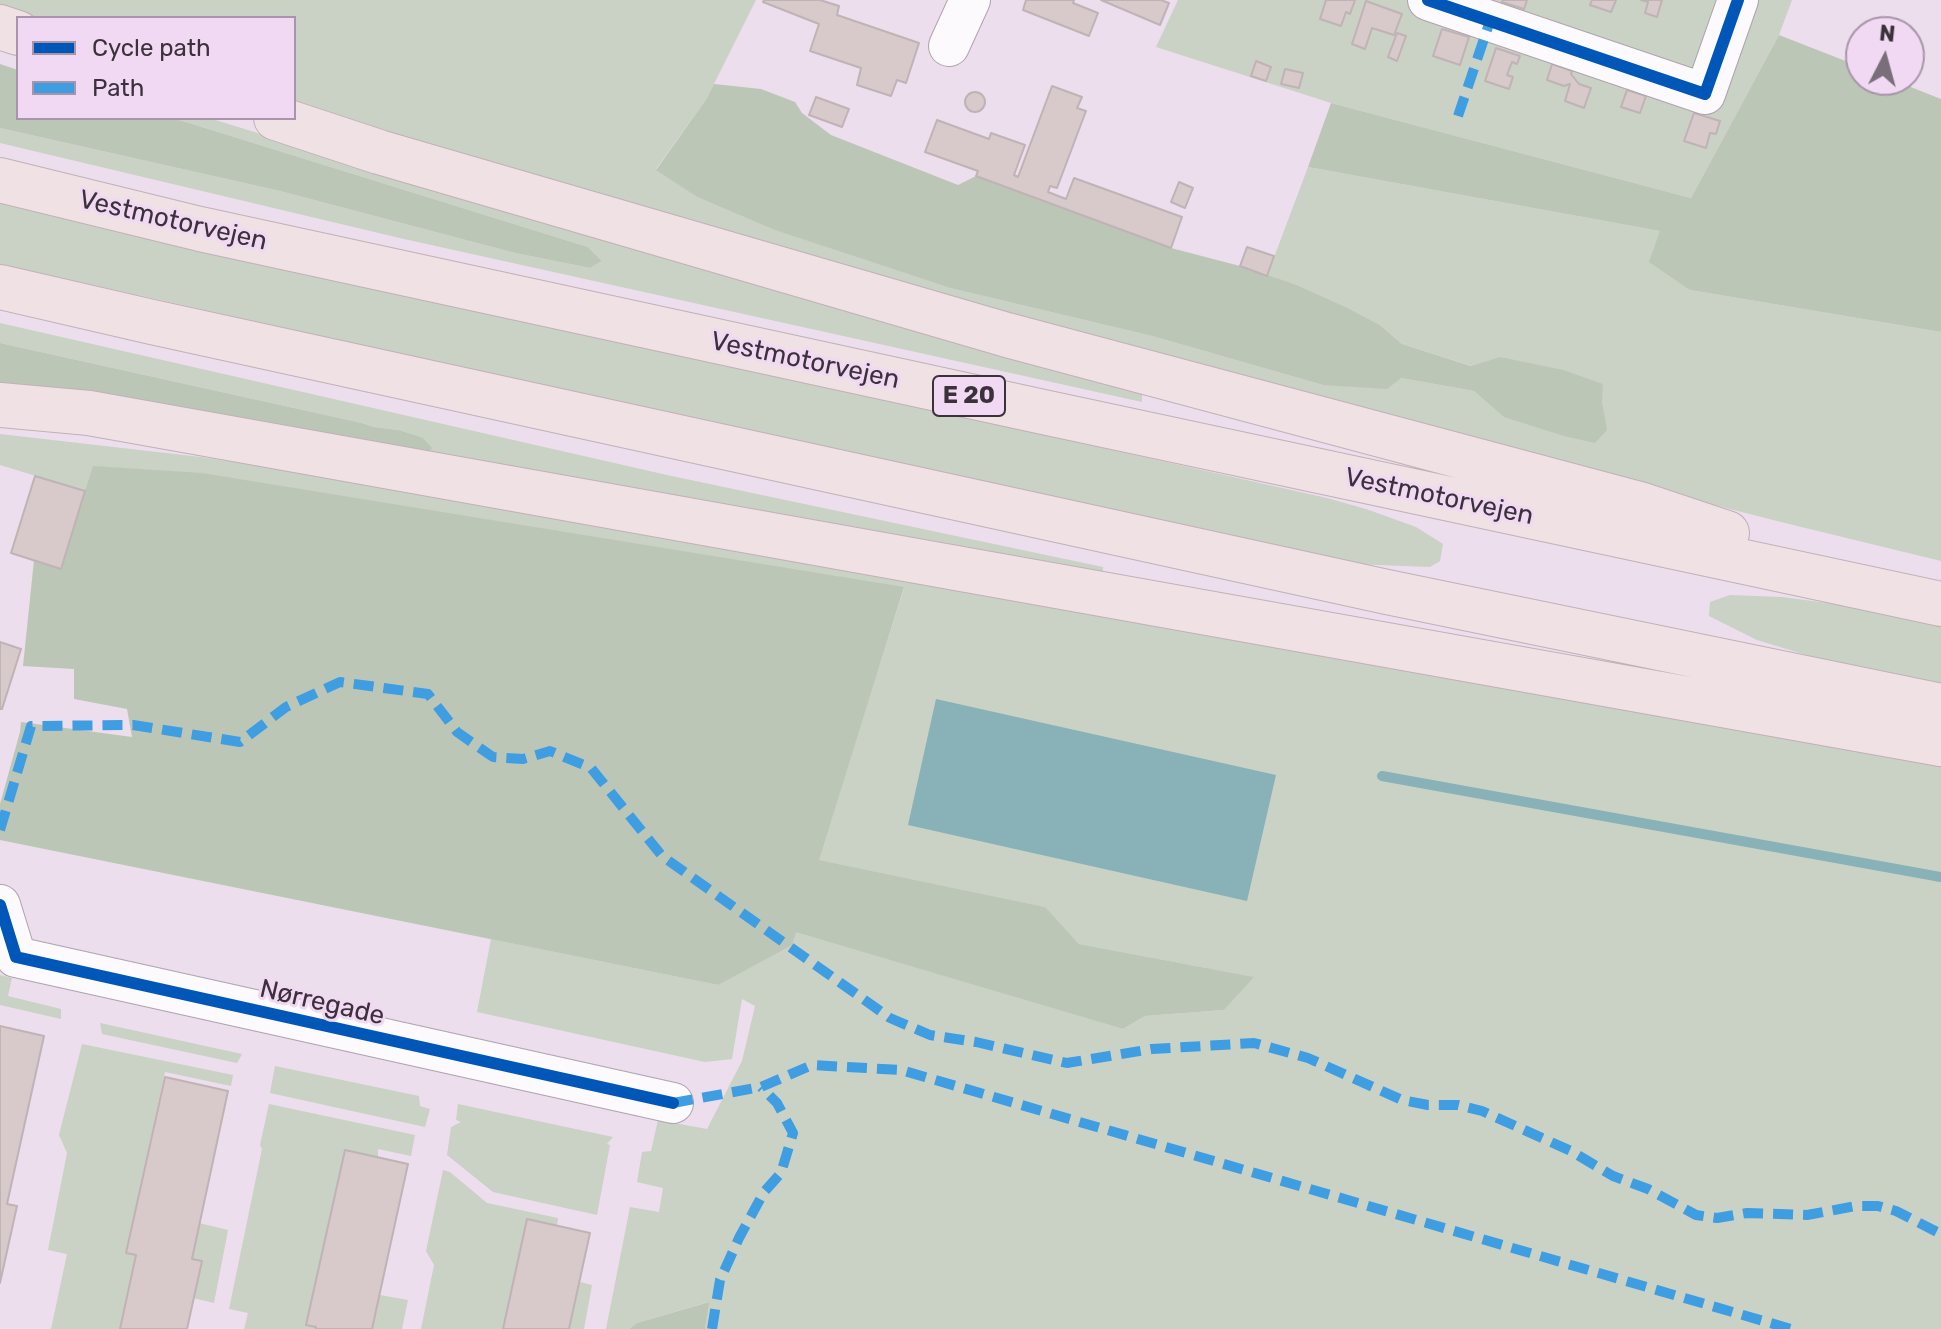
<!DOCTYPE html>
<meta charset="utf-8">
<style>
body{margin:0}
#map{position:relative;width:1941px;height:1329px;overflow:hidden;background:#ecdeed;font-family:Rubik,sans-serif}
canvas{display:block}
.legend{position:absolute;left:16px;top:16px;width:280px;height:104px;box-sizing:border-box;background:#f1d8f3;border:2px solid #a895a9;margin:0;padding:10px 14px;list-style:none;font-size:24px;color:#3b313b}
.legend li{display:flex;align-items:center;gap:16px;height:40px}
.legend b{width:40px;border:2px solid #a895a9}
.north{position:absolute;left:1845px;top:16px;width:80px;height:80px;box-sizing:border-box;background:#f1d8f3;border:2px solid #a895a9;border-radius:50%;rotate:6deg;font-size:22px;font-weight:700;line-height:32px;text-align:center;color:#3b313b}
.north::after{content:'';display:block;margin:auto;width:28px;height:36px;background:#796e79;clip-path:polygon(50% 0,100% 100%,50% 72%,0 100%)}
</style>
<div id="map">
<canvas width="1941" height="1329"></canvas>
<ul class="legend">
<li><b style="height:10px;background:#0057b8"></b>Cycle path</li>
<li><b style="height:10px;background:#3f9de2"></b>Path</li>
</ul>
<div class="north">N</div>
</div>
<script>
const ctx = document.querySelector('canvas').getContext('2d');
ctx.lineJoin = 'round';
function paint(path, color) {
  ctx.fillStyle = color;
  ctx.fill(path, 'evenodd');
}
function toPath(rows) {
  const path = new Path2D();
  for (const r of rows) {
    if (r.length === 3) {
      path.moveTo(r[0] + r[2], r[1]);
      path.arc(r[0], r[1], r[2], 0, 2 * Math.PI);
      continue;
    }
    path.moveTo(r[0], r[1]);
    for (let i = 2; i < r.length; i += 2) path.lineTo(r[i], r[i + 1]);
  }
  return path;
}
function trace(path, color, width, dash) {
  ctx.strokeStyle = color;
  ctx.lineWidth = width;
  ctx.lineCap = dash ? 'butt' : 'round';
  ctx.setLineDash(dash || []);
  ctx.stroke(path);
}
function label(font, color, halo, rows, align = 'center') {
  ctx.font = font + ' Rubik,sans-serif';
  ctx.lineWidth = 6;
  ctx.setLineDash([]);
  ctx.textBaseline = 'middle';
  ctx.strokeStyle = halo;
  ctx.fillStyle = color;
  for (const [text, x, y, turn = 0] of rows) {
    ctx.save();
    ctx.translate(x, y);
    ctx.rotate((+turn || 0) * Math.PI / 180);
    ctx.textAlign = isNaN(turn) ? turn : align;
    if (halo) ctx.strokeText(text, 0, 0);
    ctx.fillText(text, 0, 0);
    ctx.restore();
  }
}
paint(toPath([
 [0,0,756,0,707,98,656,169,697,197,776,230,950,288,1152,336,1323,385,1401,378,1474,391,1505,417,1606,430,1602,401,1501,357,1472,366,1402,344,1380,325,1348,308,1297,285,1267,276,1308,167,1660,231,1690,290,1941,332,1941,561,1781,522,1361,415,646,215,365,124,294,105,294,18,34,18,0,6],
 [1178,0,1792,0,1779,35,1691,198,1331,103,1156,47],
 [173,118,209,118,659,257,848,311,1142,390,1142,402,404,239,0,143,0,128,280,191,515,253,590,268,602,261,588,247],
 [0,201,1327,498,1366,509,1416,527,1443,544,1440,561,1430,567,1353,564,1229,540,0,264],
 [0,323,667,475,1103,567,1103,576,450,466,398,430,374,427,362,423,0,343],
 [0,434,201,457,389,486,1941,755,1941,1329,705,1329,708,1302,637,1323,629,1329,606,1329,630,1207,659,1212,663,1188,637,1182,642,1152,651,1151,658,1120,707,1129,742,1061,755,1006,742,999,732,1059,705,1062,477,1012,491,939,718,985,796,931,1123,1029,1145,1016,1224,1010,1253,977,1079,944,1044,907,818,860,904,588,85,491,0,465],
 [1730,595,1782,597,1858,607,1941,623,1941,685,1839,665,1757,640,1709,616,1710,602],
 [0,975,12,978,8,996,61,1009,61,1019,0,1005],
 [100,1023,242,1054,237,1063,102,1034],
 [82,1044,233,1075,231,1086,165,1072,126,1252,136,1255,120,1329,51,1329,67,1254,48,1250,67,1153,59,1135],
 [275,1066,419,1096,420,1106,430,1109,425,1127,270,1093],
 [269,1104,415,1135,411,1156,378,1149,378,1157,345,1150,306,1324,316,1327,316,1329,244,1329,248,1313,229,1309,262,1149,260,1145],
 [458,1104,613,1137,607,1144,610,1145,597,1215,493,1192,447,1155,451,1127,461,1122,456,1120],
 [443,1170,450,1172,487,1203,558,1218,557,1226,527,1220,503,1329,421,1329,434,1265,426,1251],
 [199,1223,228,1230,214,1303,193,1298,192,1259],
 [580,1282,592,1285,584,1329,569,1329],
 [380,1295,408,1300,402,1329,372,1329]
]), '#cad1c5');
paint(toPath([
 [1779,35,1861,67,1861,80,1893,80,1941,99,1941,332,1690,290,1649,262,1660,231,1308,167,1331,103,1691,198],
 [0,64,18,70,18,118,173,118,588,247,602,261,590,268,515,253,280,191,0,128],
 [714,84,761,89,795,102,802,113,831,135,958,185,976,176,1171,248,1240,266,1297,285,1348,308,1380,325,1402,344,1471,366,1500,357,1563,370,1603,384,1602,401,1607,430,1595,443,1564,436,1504,417,1474,391,1401,378,1387,389,1323,385,1152,336,950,288,775,230,697,197,656,170,707,98],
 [0,343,362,423,374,427,398,430,423,438,432,448,427,455,0,393],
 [93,466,202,473,904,587,819,860,1045,907,1079,944,1254,977,1224,1010,1145,1016,1123,1029,796,932,792,945,718,985,0,840,0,804,20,732,21,722,132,737,127,709,74,699,74,669,23,666,34,560,61,568],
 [709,1302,705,1329,629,1329,637,1323]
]), '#bcc6b6');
paint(toPath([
 [936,699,1276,775,1247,901,908,825]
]), '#88b1b8');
trace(toPath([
 [1382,776,1941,877]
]), '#88b1b8', 10);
const building = toPath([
 [764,0,820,0,839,6,837,15,919,43,906,83,897,80,891,96,857,85,861,68,810,51,819,24,763,2,764,0],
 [1026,0,1074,0,1073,3,1098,13,1089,36,1023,10,1026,0],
 [1101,0,1161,0,1169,3,1160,25,1101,0],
 [1326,0,1355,0,1350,14,1346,12,1341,26,1320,19,1326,0],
 [1503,0,1527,0,1524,9,1502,2,1503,0],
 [1592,0,1616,0,1611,12,1590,5,1592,0],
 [1641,0,1662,0,1657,17,1645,13,1648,2,1641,0],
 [1366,1,1402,14,1394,35,1372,28,1365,49,1352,44,1366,1],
 [1442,29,1469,37,1460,65,1433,56,1442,29],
 [1397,33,1406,36,1397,61,1388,57,1397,33],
 [1496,48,1520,56,1517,64,1512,62,1507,75,1513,77,1509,89,1485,81,1496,48],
 [1256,61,1271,67,1266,81,1251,76,1256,61],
 [1552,64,1572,71,1571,74,1579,84,1591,88,1584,108,1565,101,1570,84,1564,86,1547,80,1552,64],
 [1285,69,1303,73,1299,88,1281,84,1285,69],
 [1052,86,1082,97,1077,108,1086,111,1057,188,1050,186,1048,192,1066,199,1074,178,1182,217,1171,248,976,176,978,171,925,152,937,120,989,139,991,133,1025,145,1014,175,1018,177,1052,86],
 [1627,90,1646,96,1640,113,1621,107,1627,90],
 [975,102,10],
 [816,97,849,109,842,127,809,115,816,97],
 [1694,113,1720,121,1716,134,1710,133,1706,148,1684,141,1694,113],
 [1179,182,1193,188,1185,208,1171,202,1179,182],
 [1247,247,1274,256,1267,276,1240,266,1247,247],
 [35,476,85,491,61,569,11,553,35,476],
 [0,642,21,649,2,709,0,709,0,642],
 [0,1026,44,1036,7,1204,17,1206,0,1283,0,1026],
 [165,1077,228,1091,192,1259,202,1261,187,1329,120,1329,136,1255,126,1253,165,1077],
 [345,1150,408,1164,372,1329,316,1329,316,1327,306,1325,345,1150],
 [527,1219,590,1233,569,1329,503,1329,527,1219]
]);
paint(building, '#d8c9ca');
trace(building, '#bfb3b6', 2);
const minor = toPath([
 [1428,0,1705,94,1738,0],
 [949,46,970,0],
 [0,905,16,957,673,1103]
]);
const motorway = toPath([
 [0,27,18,33],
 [276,118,379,152,1007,335,1643,505,1727,533],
 [0,180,200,229,1048,413,1941,604],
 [0,287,152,322,1387,592,1941,706],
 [0,405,89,413,1941,744]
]);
trace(minor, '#aea3af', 42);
trace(motorway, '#c2b0b8', 46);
trace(minor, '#fcfafc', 40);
trace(motorway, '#efe1e4', 44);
trace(toPath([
 [1458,116,1490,21],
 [0,830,31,726,133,725,240,742,286,707,340,682,428,694,457,732,493,757,523,759,550,751,591,768,662,856,890,1018,930,1035,976,1042,1067,1063,1152,1049,1254,1043,1308,1058,1402,1100,1428,1105,1458,1105,1482,1111,1571,1151,1613,1176,1648,1189,1696,1215,1717,1218,1747,1213,1807,1215,1856,1206,1878,1206,1896,1211,1941,1234],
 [673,1103,761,1087,812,1065,901,1070,1791,1329],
 [712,1329,720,1280,739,1238,764,1192,781,1173,793,1133,777,1103,761,1087]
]), '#3f9de2', 10, [20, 10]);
trace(toPath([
 [1428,0,1705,94,1738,0],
 [0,905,16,957,673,1103]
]), '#0057b8', 12);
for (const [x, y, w] of [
 [969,396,72]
]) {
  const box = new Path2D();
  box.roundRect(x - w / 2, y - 20, w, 40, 6);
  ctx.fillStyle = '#f1d8f3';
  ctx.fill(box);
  trace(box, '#3b313b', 2);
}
label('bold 24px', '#3b313b', null, [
 ["E 20",969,396]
]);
label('26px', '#3b313b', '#f1d8f3', [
 ["Vestmotorvejen",173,221,13],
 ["Vestmotorvejen",805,361,12],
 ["Vestmotorvejen",1439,497,12],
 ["Nørregade",322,1003,13]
]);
</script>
